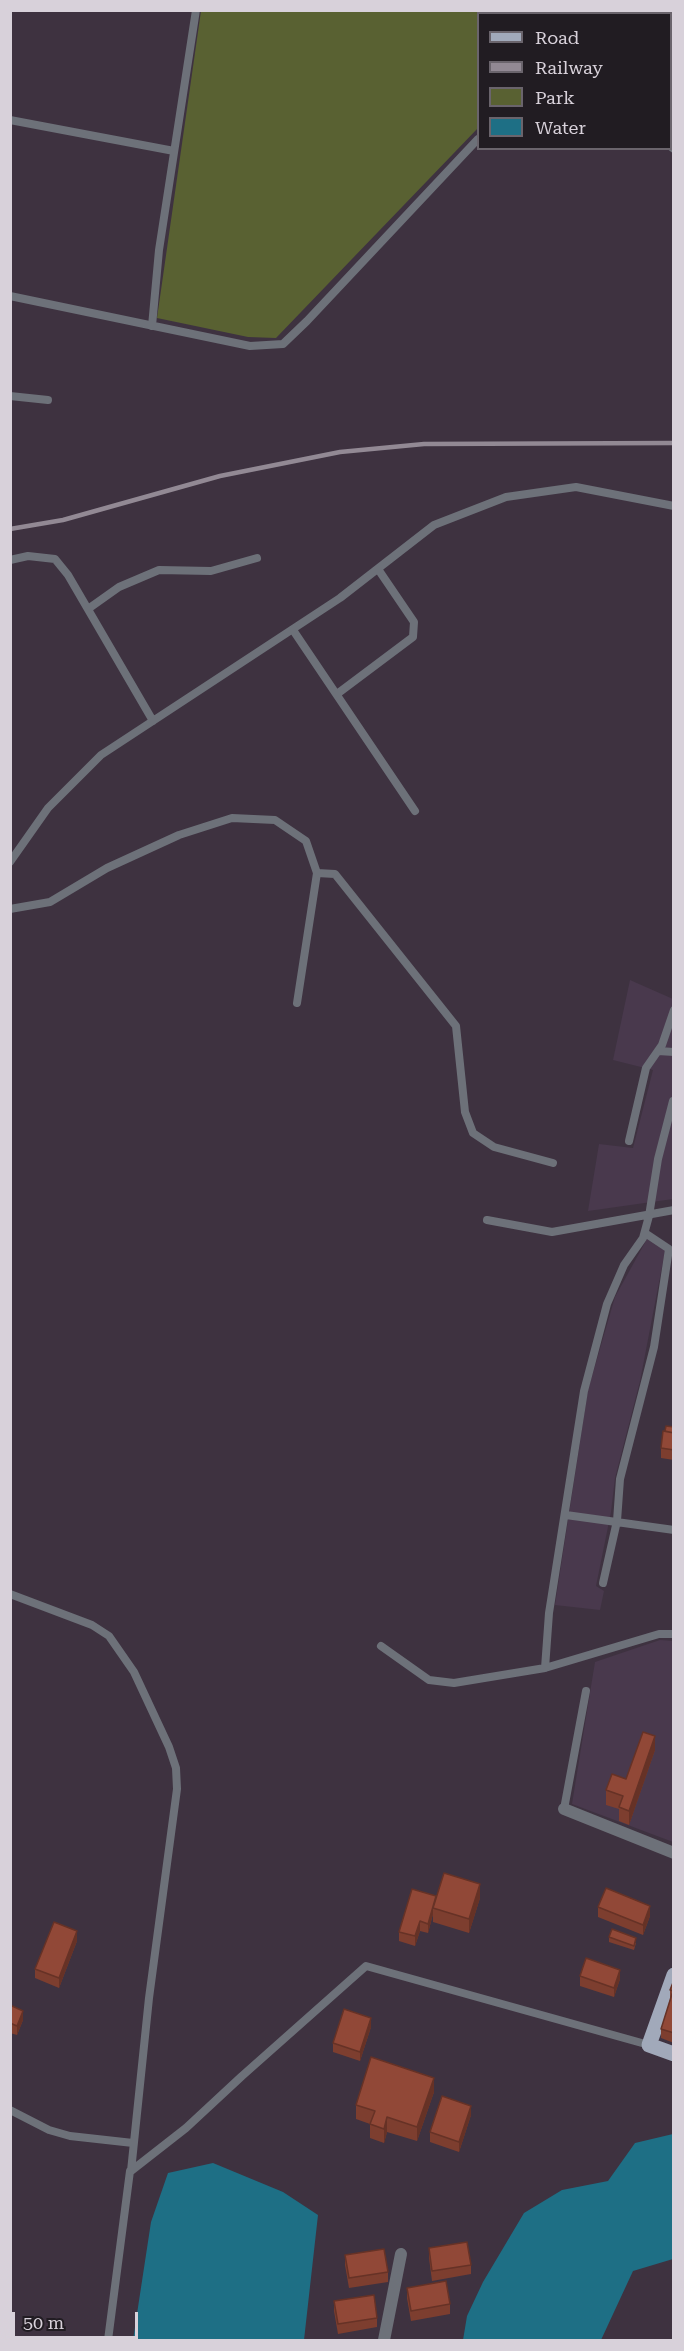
<!DOCTYPE html>
<style>
body{margin:0}
#map{position:relative;width:684px;height:2351px;overflow:hidden;background:#3e3240;font-family:"Roboto Serif",serif}
canvas{display:block}
.frame{position:absolute;inset:0;border:12px solid #d8d1da;pointer-events:none}
.legend{position:absolute;left:477px;top:12px;width:195px;height:138px;box-sizing:border-box;background:#211c22;border:2px solid #6a646c;margin:0;padding:8px 10px;list-style:none;font-size:18px;color:#d8d1da}
.legend li{display:flex;align-items:center;gap:12px;height:30px}
.legend b{width:30px;border:2px solid #6a646c}
.scale{position:absolute;left:12px;top:2312px;width:126px;height:27px;box-sizing:border-box;border:3px solid #d8d1da;border-top:0;padding-left:8px;font-size:18px;line-height:21px;white-space:nowrap;color:#d8d1da;-webkit-text-stroke:4px #211c22;paint-order:stroke}
</style>
<div id="map">
<canvas width="684" height="2351"></canvas>
<div class="frame"></div>
<ul class="legend">
<li><b style="height:8px;background:#a1a9ba"></b>Road</li>
<li><b style="height:8px;background:#928994"></b>Railway</li>
<li><b style="height:16px;background:#596132"></b>Park</li>
<li><b style="height:16px;background:#1e6f85"></b>Water</li>
</ul>
<div class="scale">50 m</div>
</div>
<script>
const ctx = document.querySelector('canvas').getContext('2d');
ctx.lineJoin = 'round';
function paint(path, color) {
  ctx.fillStyle = color;
  ctx.fill(path, 'evenodd');
}
function toPath(rows) {
  const path = new Path2D();
  for (const r of rows) {
    path.moveTo(r[0], r[1]);
    for (let i = 2; i < r.length; i += 2) path.lineTo(r[i], r[i + 1]);
  }
  return path;
}
function trace(path, color, width, dash) {
  ctx.strokeStyle = color;
  ctx.lineWidth = width;
  ctx.lineCap = dash ? 'butt' : 'round';
  ctx.setLineDash(dash || []);
  ctx.stroke(path);
}
paint(toPath([
 [630,980,673,999,673,1199,588,1211,599,1144,633,1148,653,1070,613,1060],
 [647,1239,665,1251,640,1381,615,1478,611,1512,596,1586,604,1591,600,1610,555,1605,588,1390,615,1297],
 [660,1640,673,1641,673,1842,572,1804,595,1662]
]), '#49394d');
paint(toPath([
 [493,10,497,13,478,14,478,128,276,338,248,337,157,318,201,11]
]), '#596132');
paint(toPath([
 [673,2134,673,2259,633,2271,601,2340,463,2340,467,2316,483,2282,524,2213,562,2190,608,2181,635,2143],
 [213,2163,283,2192,318,2215,304,2340,133,2340,151,2222,168,2173]
]), '#1e6f85');
trace(toPath([
 [508,10,512,14],
 [625,14,626,10],
 [10,120,174,151],
 [670,146,674,149],
 [10,296,250,346,283,344,307,321,478,139],
 [152,326,159,250,196,10],
 [10,396,48,400],
 [10,560,28,556,55,559,68,575,153,721],
 [88,609,119,587,159,570,211,571,257,558],
 [293,630,415,811],
 [337,694,413,637,414,622,378,569],
 [10,862,48,808,101,755,340,598,434,525,506,497,576,487,674,506],
 [10,909,50,902,107,868,179,835,232,818,275,820,306,841,317,873,335,874,456,1026,465,1112,473,1133,494,1147,553,1163],
 [297,1003,317,873],
 [658,1051,674,1052],
 [629,1141,646,1068,662,1045,674,1010],
 [487,1220,552,1232,674,1210],
 [566,1515,674,1530],
 [603,1583,617,1521,620,1479,654,1347,669,1249,645,1233],
 [10,1594,92,1625,109,1636,134,1672,169,1747,176,1768,177,1789,149,1998,131,2171,186,2128,242,2076,366,1966,649,2045],
 [381,1646,429,1680,454,1683,545,1668,659,1634,674,1634],
 [545,1668,549,1613,584,1391,607,1304,624,1265,643,1238,649,1216,658,1159,673,1101],
 [564,1809,586,1691],
 [10,2110,49,2130,70,2136,133,2143],
 [108,2340,130,2171]
]), '#6d7179', 8);
trace(toPath([
 [564,1809,674,1853],
 [384,2340,401,2254]
]), '#6d7179', 12);
trace(toPath([
 [674,1975,649,2045,674,2054]
]), '#a1a9ba', 15);
trace(toPath([
 [10,529,63,520,220,476,340,452,424,444,674,443]
]), '#928994', 4.5);
paint(toPath([
 [674,1427,674,1460,661,1458,661,1448,665,1431],
 [655,1750,629,1825,619,1821,619,1809,606,1805,606,1790,626,1779],
 [674,1793,674,1809,672,1809,672,1799],
 [480,1898,469,1933,433,1922,433,1914,428,1933,420,1931,415,1946,399,1941,399,1932,436,1900],
 [598,1907,650,1916,643,1935,598,1917],
 [609,1937,636,1943,634,1950,609,1942],
 [77,1941,59,1988,35,1978,35,1969],
 [580,1976,620,1979,614,1997,580,1986],
 [674,1980,674,2043,661,2038,661,2029,670,2000,670,1990],
 [10,2005,23,2020,17,2035,10,2033],
 [371,2027,360,2061,333,2052,333,2043],
 [434,2092,417,2141,387,2132,384,2143,370,2138,370,2124,356,2119,356,2105],
 [471,2115,459,2152,430,2142,430,2132],
 [429,2248,471,2265,471,2274,432,2281,429,2258],
 [345,2255,388,2272,388,2282,349,2288,345,2265],
 [407,2288,450,2304,450,2314,411,2321,407,2298],
 [334,2301,377,2318,377,2327,338,2334,334,2311]
]), '#7d3e2f');
paint(toPath([
 [655,1736,655,1750,629,1825,629,1811],
 [480,1884,480,1898,469,1933,469,1919],
 [436,1896,436,1906,433,1908,433,1914,428,1933,428,1924],
 [650,1906,650,1916,643,1935,643,1925],
 [420,1921,420,1931,415,1946,415,1936],
 [77,1931,77,1941,59,1988,59,1978],
 [620,1970,620,1979,614,1997,614,1988],
 [23,2011,23,2020,17,2035,17,2026],
 [371,2018,371,2027,360,2061,360,2052],
 [434,2078,434,2092,417,2141,417,2127],
 [471,2106,471,2115,459,2152,459,2142],
 [387,2117,387,2132,384,2143,384,2129]
]), '#663226');
const building = toPath([
 [666,1426,674,1427,674,1433,665,1431,666,1426],
 [663,1431,674,1433,674,1450,661,1448,663,1431],
 [643,1732,655,1736,629,1811,619,1807,623,1796,606,1790,612,1774,626,1779,643,1732],
 [444,1873,480,1884,469,1919,433,1908,444,1873],
 [606,1888,650,1906,643,1925,598,1907,606,1888],
 [412,1889,436,1896,428,1924,420,1921,415,1936,399,1932,412,1889],
 [54,1922,77,1931,59,1978,35,1969,54,1922],
 [612,1929,636,1938,634,1946,609,1937,612,1929],
 [586,1958,620,1970,614,1988,580,1976,586,1958],
 [674,1980,674,1991,670,1990,674,1980],
 [672,1994,674,1994,674,2033,661,2029,672,1994],
 [10,2005,23,2011,17,2026,10,2023,10,2005],
 [344,2009,371,2018,360,2052,333,2043,344,2009],
 [371,2057,434,2078,417,2127,387,2117,384,2129,370,2124,375,2111,356,2105,371,2057],
 [442,2096,471,2106,459,2142,430,2132,442,2096],
 [467,2242,471,2265,432,2271,429,2248,467,2242],
 [384,2249,388,2272,349,2278,345,2255,384,2249],
 [446,2281,450,2304,411,2311,407,2288,446,2281],
 [374,2295,377,2318,338,2324,334,2301,374,2295]
]);
paint(building, '#914837');
trace(building, '#663226', 1.5);
</script>
